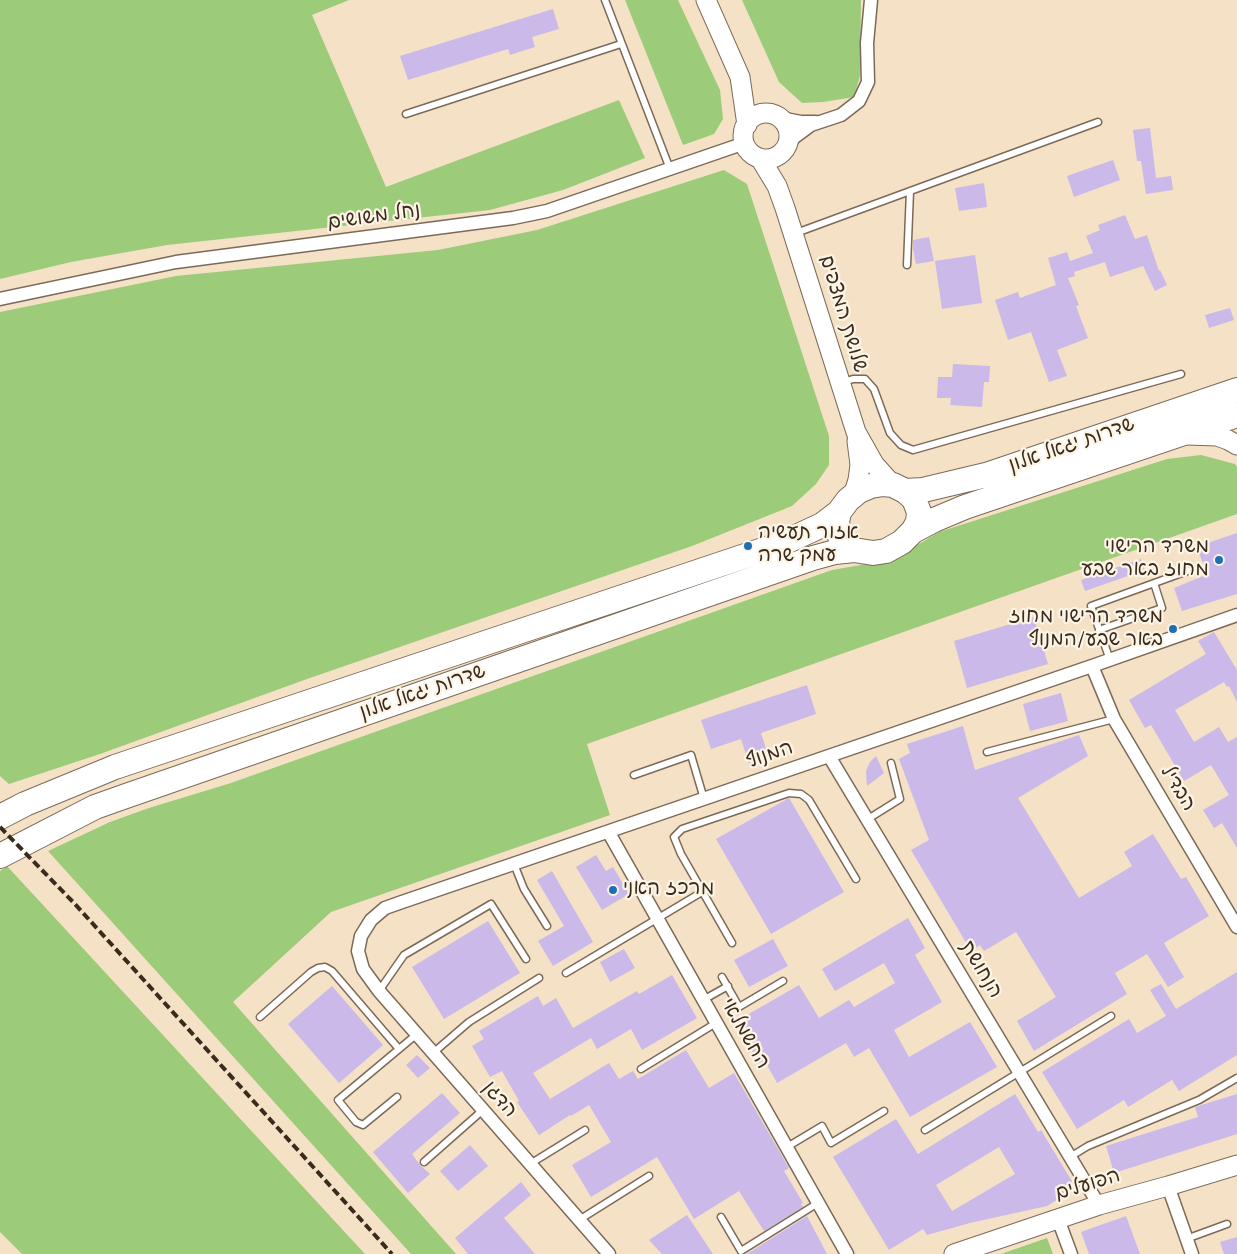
<!DOCTYPE html>
<meta charset="utf-8">
<style>
body{margin:0}
canvas{display:block;background:#f5e1c5}
</style>
<canvas width="1237" height="1254"></canvas>
<script>
const ctx = document.querySelector('canvas').getContext('2d');
ctx.lineJoin = 'round';
function paint(path, color) {
  ctx.fillStyle = color;
  ctx.fill(path, 'evenodd');
}
function toPath(rows) {
  const path = new Path2D();
  for (const r of rows) {
    if (r.length === 3) {
      path.moveTo(r[0] + r[2], r[1]);
      path.arc(r[0], r[1], r[2], 0, 2 * Math.PI);
      continue;
    }
    path.moveTo(r[0], r[1]);
    for (let i = 2; i < r.length; i += 2) path.lineTo(r[i], r[i + 1]);
  }
  return path;
}
function trace(path, color, width, dash) {
  ctx.strokeStyle = color;
  ctx.lineWidth = width;
  ctx.lineCap = dash ? 'butt' : 'round';
  ctx.setLineDash(dash || []);
  ctx.stroke(path);
}
function label(font, color, halo, rows, align = 'center') {
  ctx.font = font + ' Mynerve,"Playpen Sans Hebrew",sans-serif';
  ctx.lineWidth = 4.5;
  ctx.setLineDash([]);
  ctx.textBaseline = 'middle';
  ctx.strokeStyle = halo;
  ctx.fillStyle = color;
  for (const [text, x, y, turn = 0] of rows) {
    ctx.save();
    ctx.translate(x, y);
    ctx.rotate((+turn || 0) * Math.PI / 180);
    ctx.textAlign = isNaN(turn) ? turn : align;
    if (halo) ctx.strokeText(text, 0, 0);
    ctx.fillText(text, 0, 0);
    ctx.restore();
  }
}
paint(toPath([
 [0,0,349,0,312,15,386,187,619,100,645,158,563,190,490,210,167,245,71,262,0,279],
 [625,0,678,0,720,90,723,119,714,134,683,145],
 [742,0,861,0,860,76,854,97,823,102,802,103,779,82],
 [724,170,747,184,829,436,829,465,816,484,792,506,692,546,307,679,100,754,9,784,0,776,0,312,176,276,438,250,537,230],
 [1201,455,1235,464,1237,467,1237,514,587,744,610,815,331,912,233,1002,456,1254,411,1254,48,851,110,822,149,808,231,783,832,570,884,561,904,553,939,532,1167,459],
 [7,866,365,1254,22,1254,0,1232,0,871],
 [1047,1238,1053,1254,1001,1254]
]), '#9ccb7a');
paint(toPath([
 [553,9,559,29,532,37,535,47,510,55,508,49,408,80,400,56],
 [1150,128,1156,178,1171,176,1173,190,1146,194,1141,161,1137,161,1133,130],
 [1113,160,1120,180,1074,197,1067,176],
 [984,183,987,207,959,211,955,188],
 [1125,215,1135,239,1147,235,1159,271,1160,270,1167,285,1155,291,1143,266,1110,277,1105,262,1074,272,1075,276,1068,278,1079,305,1076,306,1088,338,1057,350,1067,376,1049,382,1031,332,1008,340,995,300,1018,292,1020,298,1056,285,1048,258,1067,252,1070,261,1093,253,1086,236,1100,230,1098,225],
 [929,237,934,261,916,264,913,249,913,240],
 [975,255,982,303,942,309,935,261],
 [1230,308,1234,320,1209,328,1205,315],
 [953,364,990,366,989,382,984,382,982,407,950,405,951,398,937,398,938,377,952,377],
 [1237,533,1237,594,1182,611,1174,588,1208,574,1196,547],
 [1141,559,1145,570,1085,591,1081,580],
 [1034,617,1048,664,967,688,954,641],
 [1214,632,1237,670,1237,702,1229,686,1227,687,1224,682,1175,710,1194,742,1219,727,1228,742,1237,737,1237,848,1222,823,1214,828,1203,810,1229,795,1211,765,1184,781,1151,725,1145,728,1129,700,1206,654,1198,641],
 [807,685,816,714,761,733,769,758,749,764,741,739,711,749,701,720],
 [1061,693,1068,721,1030,731,1023,704],
 [963,726,975,770,1079,735,1088,756,1018,798,1079,898,1132,866,1124,852,1153,834,1181,879,1186,877,1209,916,1164,943,1184,977,1168,987,1147,954,1115,973,1127,994,1034,1051,1017,1021,1056,997,1016,932,984,951,980,945,971,951,911,850,929,840,899,759,910,753,907,744],
 [876,756,884,773,867,786,866,771,870,762],
 [789,798,844,892,771,934,716,839],
 [596,855,606,871,613,867,629,894,602,910,576,867],
 [552,871,593,942,553,966,538,941,564,926,537,880],
 [908,918,925,948,915,955,942,1002,894,1030,909,1057,970,1022,997,1067,910,1117,869,1048,854,1057,846,1043,777,1083,766,1063,761,1066,735,1022,799,985,819,1018,849,1000,854,1007,895,983,884,963,835,991,822,969],
 [488,921,520,973,444,1019,412,967],
 [773,939,788,966,749,987,734,960],
 [624,949,635,968,610,982,600,962],
 [1237,972,1237,1055,1179,1091,1172,1080,1128,1107,1124,1100,1077,1129,1042,1072,1129,1019,1137,1033,1166,1016,1150,990,1161,984,1176,1009],
 [672,975,697,1018,642,1050,631,1029,597,1049,591,1038,533,1073,550,1099,609,1063,619,1079,633,1071,638,1079,686,1050,709,1088,734,1073,789,1168,784,1171,803,1203,801,1204,803,1207,764,1231,739,1191,694,1219,657,1157,591,1197,572,1165,611,1142,589,1105,571,1116,570,1115,539,1135,517,1102,519,1101,502,1071,490,1077,472,1046,484,1039,479,1031,538,996,543,1006,556,998,573,1028,637,991,639,994],
 [332,986,383,1045,339,1083,288,1024],
 [417,1055,430,1068,418,1078,406,1065],
 [442,1093,460,1113,412,1154,420,1165,430,1174,408,1193,373,1152],
 [1015,1094,1038,1132,1041,1130,1076,1188,1047,1206,970,1223,927,1235,923,1229,889,1250,833,1157,896,1119,918,1154],
 [999,1147,1015,1174,952,1211,936,1185],
 [1237,1094,1237,1134,1114,1173,1106,1146,1198,1117,1195,1107],
 [470,1145,488,1166,458,1191,440,1171],
 [521,1182,531,1195,504,1218,535,1254,468,1254,455,1238],
 [687,1215,713,1254,662,1254,649,1240],
 [807,1216,827,1254,747,1254,769,1240],
 [1126,1216,1140,1254,1089,1254,1081,1232],
 [1237,1237,1237,1254,1224,1254,1220,1242]
]), '#cab9e9');
const lane = toPath([
 [605,0,670,169],
 [406,114,621,44],
 [796,233,1098,122],
 [907,265,910,191],
 [841,383,853,379,865,379,874,389,890,433,901,445,913,450,1181,374],
 [1099,630,1162,608,1154,583],
 [1110,660,1091,606,1193,569],
 [987,752,1114,719],
 [634,775,691,755,704,799],
 [868,819,900,799,891,763],
 [514,864,524,889,547,926],
 [732,943,681,854,674,837,682,829,789,793,801,794,809,800,856,879],
 [566,973,702,892],
 [722,977,739,1007,783,981],
 [379,991,404,955,491,904,526,959],
 [703,1000,728,986],
 [260,1017,311,972,318,968,325,967,332,971,399,1049],
 [433,1053,469,1022,539,978],
 [641,1069,716,1023],
 [397,1097,363,1125,356,1122,338,1100,417,1034],
 [925,1130,1111,1016],
 [787,1147,822,1126,831,1143,884,1111],
 [1070,1157,1088,1146,1199,1100,1237,1078],
 [424,1162,483,1110],
 [530,1164,585,1130],
 [721,1217,741,1251,818,1203],
 [579,1220,649,1176],
 [1186,1239,1227,1224]
]);
const street = toPath([
 [780,118,801,122,816,122],
 [788,142,811,125,841,115,859,101,868,82,867,43,871,0],
 [0,299,176,262,513,218,547,211,745,143],
 [1092,666,1114,719,1237,927],
 [829,756,1099,1205],
 [609,833,847,1254],
 [1168,1186,1192,1254],
 [1058,1219,1071,1254],
 [609,1254,379,991,363,969,358,951,361,936,371,920,385,908,402,902,1092,666,1237,615]
]);
const secondary = toPath([
 [706,0,740,77,747,125],
 [766,136,23],
 [760,158,777,186,785,208,856,432,874,464,893,485],
 [1187,435,1217,436,1228,440,1237,445],
 [853,496,858,480,860,465,857,441],
 [954,1254,1099,1205,1168,1186,1237,1165]
]);
const highway = toPath([
 [883,484,893,485,905,491,914,499,919,512,918,522,913,531,902,542,886,551,873,553,854,550,844,545,839,534,837,522,839,512,848,500,859,491,871,486,883,484],
 [905,491,923,490,986,475,1237,390],
 [913,531,934,520,965,507,1237,415],
 [0,817,25,804,115,767,781,544,822,525,839,512],
 [0,856,95,807,126,796,813,558,835,552,854,550]
]);
trace(lane, '#7c6a58', 9);
trace(street, '#7c6a58', 15);
trace(secondary, '#7c6a58', 21);
trace(highway, '#7c6a58', 26);
trace(lane, '#fff', 6);
trace(street, '#fff', 12);
trace(secondary, '#fff', 19);
trace(highway, '#fff', 24);
trace(toPath([
 [0,827,74,903,392,1254]
]), '#3b2a1e', 4, [8, 4]);
for (const [x, y, r, color] of [
 [748,546,5,"#1f6fb2"],
 [1219,560,5,"#1f6fb2"],
 [1173,629,5,"#1f6fb2"],
 [613,890,5,"#1f6fb2"]
]) {
  const dot = new Path2D();
  dot.arc(x, y, r, 0, 2 * Math.PI);
  ctx.fillStyle = color;
  ctx.fill(dot);
  trace(dot, '#fcf5e5', 2);
}
label('20px', '#3b2a1e', '#fcf5e5', [
 ["נחל משושים",374,218,-8],
 ["שלושת המצפים",842,314,73],
 ["שדרות יגאל אלון",1072,446,-19],
 ["שדרות יגאל אלון",423,693,-19],
 ["המנוף",770,756,-19],
 ["הבדיל",1177,789,59],
 ["הנחושת",980,970,59],
 ["החשמלאי",744,1034,60],
 ["הדגן",499,1100,49],
 ["הפועלים",1088,1186,-17]
]);
label('20px', '#3b2a1e', '#fcf5e5', [
 ["אזור תעשיה",758,534],
 ["עמק שרה",758,557],
 ["משרד הרישוי",1209,548,"right"],
 ["מחוז באר שבע",1209,571,"right"],
 ["משרד הרישוי מחוז",1163,618,"right"],
 ["באר שבע/המנוף",1163,641,"right"],
 ["מרכז האני",623,890]
], 'left');
</script>
